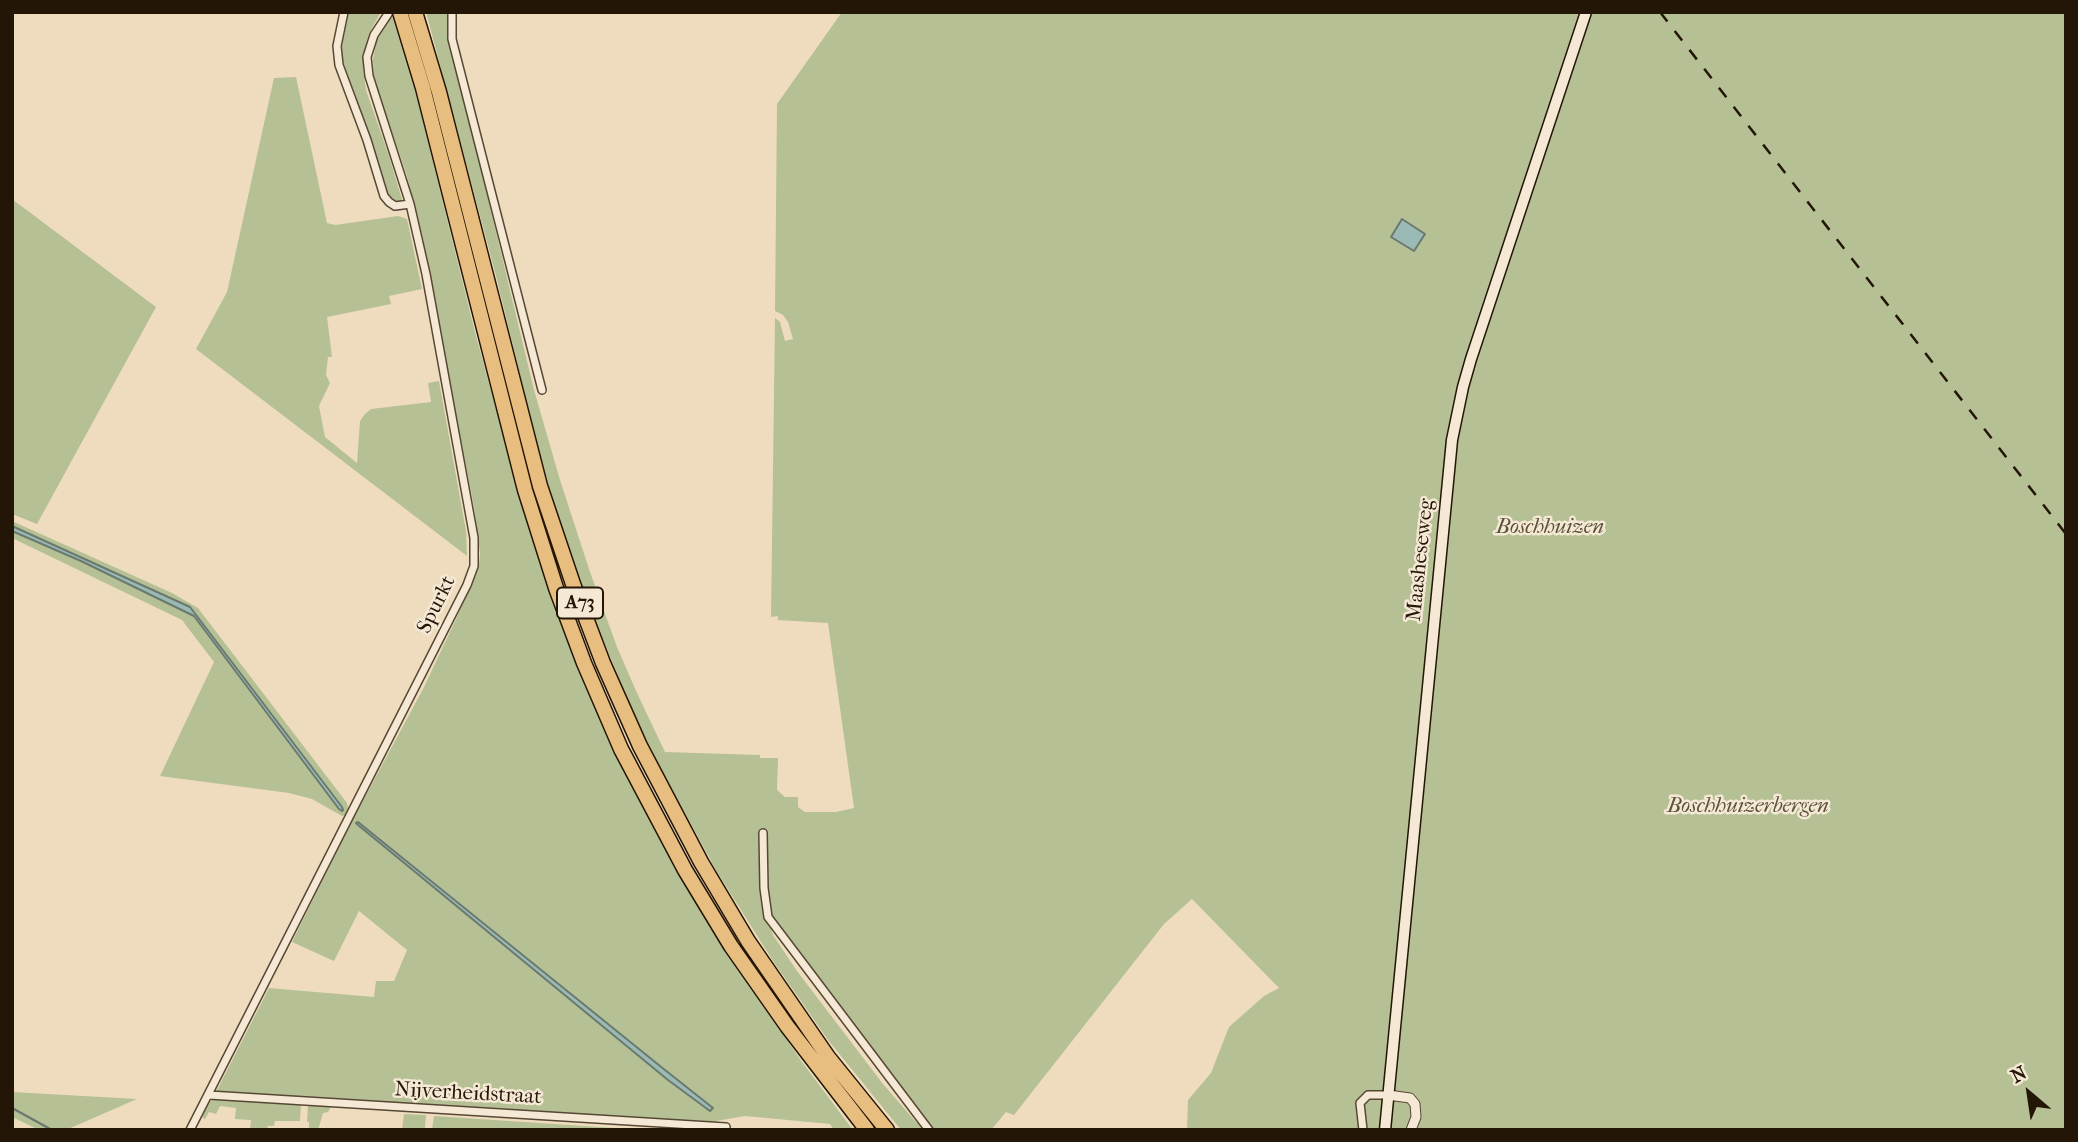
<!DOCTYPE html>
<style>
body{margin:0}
#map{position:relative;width:2078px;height:1142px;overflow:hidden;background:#efdcbf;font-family:"IM FELL French Canon",serif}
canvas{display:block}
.frame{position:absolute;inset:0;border:14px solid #241606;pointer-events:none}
.north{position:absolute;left:1994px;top:1058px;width:70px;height:70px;-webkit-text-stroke:5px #f5e8d5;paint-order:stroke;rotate:331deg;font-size:19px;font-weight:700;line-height:28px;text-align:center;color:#241606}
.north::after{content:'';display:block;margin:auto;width:24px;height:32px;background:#241606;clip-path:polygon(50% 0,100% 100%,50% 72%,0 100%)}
</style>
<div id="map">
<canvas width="2078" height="1142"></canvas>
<div class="frame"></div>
<div class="north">N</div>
</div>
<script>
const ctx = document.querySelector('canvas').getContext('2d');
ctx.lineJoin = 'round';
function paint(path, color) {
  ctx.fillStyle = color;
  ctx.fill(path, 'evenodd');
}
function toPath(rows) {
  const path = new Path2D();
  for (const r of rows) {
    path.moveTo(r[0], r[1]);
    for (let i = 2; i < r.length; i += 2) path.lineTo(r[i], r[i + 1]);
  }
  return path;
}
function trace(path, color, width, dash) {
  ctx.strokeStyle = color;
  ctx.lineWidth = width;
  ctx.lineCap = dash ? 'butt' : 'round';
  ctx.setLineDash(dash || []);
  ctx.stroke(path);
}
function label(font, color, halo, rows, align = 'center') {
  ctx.font = font + ' "IM FELL French Canon",serif';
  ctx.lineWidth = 5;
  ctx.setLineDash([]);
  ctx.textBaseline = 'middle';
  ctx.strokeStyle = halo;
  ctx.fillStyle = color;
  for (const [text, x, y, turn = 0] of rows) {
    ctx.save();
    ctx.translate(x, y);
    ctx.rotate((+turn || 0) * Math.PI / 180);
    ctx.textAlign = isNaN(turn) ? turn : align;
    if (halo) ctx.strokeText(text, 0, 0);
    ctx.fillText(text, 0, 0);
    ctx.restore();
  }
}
paint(toPath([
 [349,12,381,12,369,33,364,52,363,68,366,90,389,156,403,203,396,204,388,196,343,61,342,46],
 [426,12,450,12,447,28,534,390,560,480,590,572,617,647,637,693,665,752,760,755,760,758,778,758,777,790,785,797,798,797,798,807,805,812,836,812,854,808,828,623,778,620,778,616,771,617,775,318,780,322,785,341,793,339,788,322,783,315,775,311,777,104,842,12,2066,12,2066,1130,1187,1130,1188,1100,1211,1073,1229,1027,1264,996,1279,988,1192,899,1164,924,1014,1115,1006,1112,991,1130,925,1130,783,940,771,929,773,935,797,971,883,1084,923,1130,901,1130,828,1040,773,961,717,872,660,767,636,718,593,616,561,527,541,460,495,272],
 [392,16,417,98,475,332,514,475,549,586,711,924,733,962,802,1062,853,1130,834,1130,830,1124,745,1116,710,1122,219,1094,216,1092,269,988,374,997,376,981,394,981,407,950,359,911,334,961,292,942,352,821,423,689,457,617,479,565,480,554,474,507,419,227,407,176,374,80,373,59,377,39,385,23],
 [358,825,374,834,712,1108,709,1110,668,1080],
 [296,77,327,223,335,225,398,216,407,219,422,289,389,296,391,304,327,317,332,357,328,357,326,375,330,383,319,406,325,437,357,463,360,421,365,414,371,409,431,402,428,383,439,381,466,531,467,556,196,349,227,292,274,78],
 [12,199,156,307,37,524,12,514],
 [12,521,172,593,198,608,347,803,349,812,347,815,342,816,312,799,289,793,160,776,214,662,182,620,12,538,12,531,81,561,194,616,341,811,342,807,190,607,12,526],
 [12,1092,137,1099,66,1130,39,1130,12,1117],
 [219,1099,301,1104,300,1121,275,1121,274,1126,268,1126,267,1129,250,1129,251,1120,235,1119,236,1108,220,1106,216,1114,209,1112,205,1119,203,1118,203,1112,207,1105,212,1100],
 [308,1105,331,1107,328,1112,323,1113,318,1130,309,1130,309,1122,307,1122],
 [404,1114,426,1115,425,1128,432,1129,434,1116,615,1128,708,1130,402,1130]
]), '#b5c195');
const water = toPath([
 [1402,219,1425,234,1414,251,1391,237,1402,219],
 [12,526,190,607,342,807,343,810,342,811,339,809,194,616,81,561,12,531,12,526],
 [358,822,660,1066,713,1108,710,1111,668,1080,358,825,356,823,358,822]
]);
paint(water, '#9abbb5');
trace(water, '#6b796f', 2);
trace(toPath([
 [12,1108,52,1130]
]), '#6b796f', 2.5);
const minor = toPath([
 [344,12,337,46,339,65,367,140,384,196,389,202,395,206,410,204],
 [452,12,452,39,542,390],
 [763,833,764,888,768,917,929,1130],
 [209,1095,726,1127],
 [190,1130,467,585,474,566,474,538,426,274,410,204,369,76,367,57,374,35,388,14],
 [1363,1130,1360,1103,1368,1095,1388,1095]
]);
const tertiary = toPath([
 [1388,1095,1410,1098,1415,1104,1416,1117,1411,1130]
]);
const secondary = toPath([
 [1385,1130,1452,440,1463,387,1471,359,1586,12]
]);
const motorway = toPath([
 [400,12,423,88,525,490,556,588,584,663,621,749,685,870,731,946,787,1026,867,1130],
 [415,12,439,92,540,486,573,584,603,663,640,746,701,862,748,941,828,1057,887,1130]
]);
trace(minor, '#574834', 10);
trace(tertiary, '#574834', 11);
trace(secondary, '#241606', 13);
trace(motorway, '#241606', 17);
trace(minor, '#f5e8d5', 7);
trace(tertiary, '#f5e8d5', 9);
trace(secondary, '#f5e8d5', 10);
trace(motorway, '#e8be80', 14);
trace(toPath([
 [1660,12,2066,534]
]), '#241606', 2.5, [12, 12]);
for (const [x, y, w] of [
 [580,603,46]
]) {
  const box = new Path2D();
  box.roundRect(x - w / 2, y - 15.5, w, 31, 5);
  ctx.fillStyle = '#f5e8d5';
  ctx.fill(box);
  trace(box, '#241606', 2);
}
label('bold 19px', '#241606', null, [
 ["A73",580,603]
]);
label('italic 21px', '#575238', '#f5e8d5', [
 ["Boschhuizen",1550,528],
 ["Boschhuizerbergen",1748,807]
]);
label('21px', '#241606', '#f5e8d5', [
 ["Maasheseweg",1421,560,-84],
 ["Spurkt",437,605,-64],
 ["Nijverheidstraat",468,1094,3]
]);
</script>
